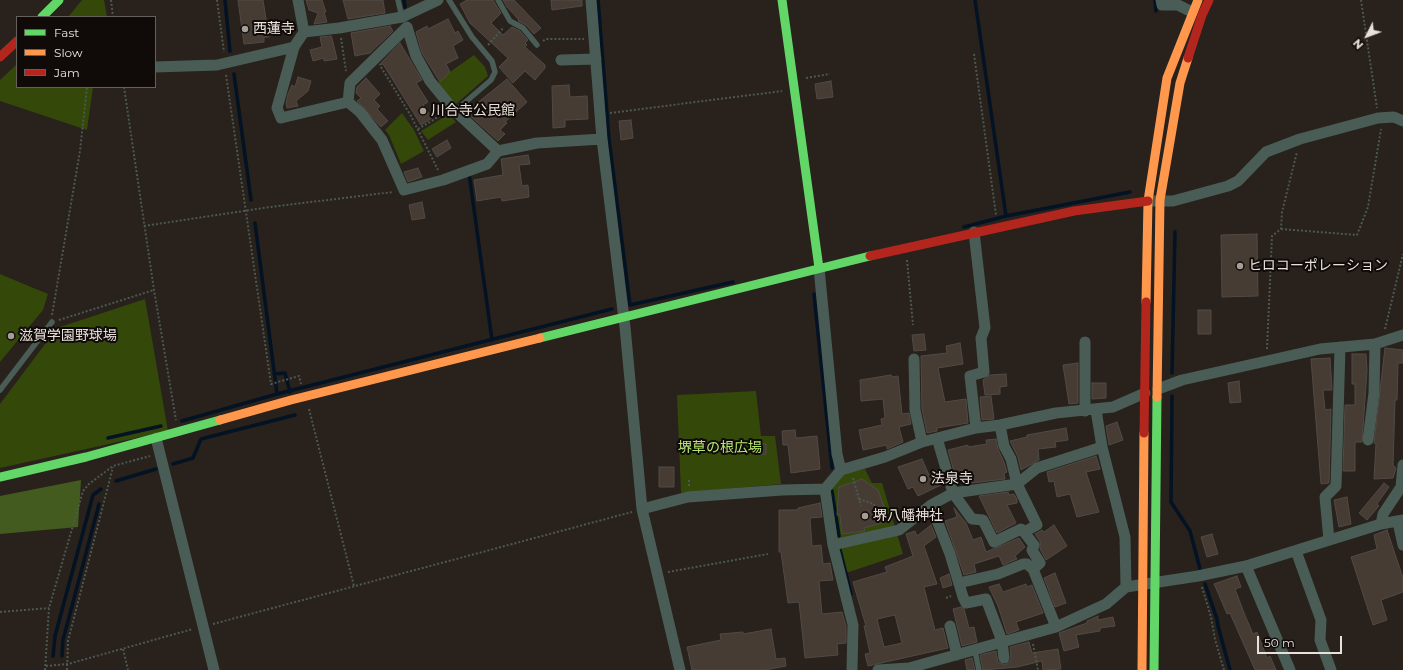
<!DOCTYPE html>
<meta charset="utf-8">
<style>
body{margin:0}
#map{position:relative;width:1403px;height:670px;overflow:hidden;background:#28211c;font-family:Montserrat,sans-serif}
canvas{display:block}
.legend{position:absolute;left:16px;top:16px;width:140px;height:72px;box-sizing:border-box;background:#100b08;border:1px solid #66605c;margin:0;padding:5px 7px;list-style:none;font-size:12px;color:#e8e0db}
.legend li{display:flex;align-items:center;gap:8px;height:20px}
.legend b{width:20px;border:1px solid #66605c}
.north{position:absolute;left:1347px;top:16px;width:40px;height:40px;-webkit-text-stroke:3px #100b08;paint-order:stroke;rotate:228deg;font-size:11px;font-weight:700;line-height:16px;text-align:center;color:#e8e0db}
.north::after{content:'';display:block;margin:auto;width:14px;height:18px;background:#e8e0db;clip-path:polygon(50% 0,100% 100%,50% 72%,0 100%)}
.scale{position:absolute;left:1257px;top:636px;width:85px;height:18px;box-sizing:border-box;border:2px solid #e8e0db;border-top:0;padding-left:5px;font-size:12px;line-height:14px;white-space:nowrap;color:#e8e0db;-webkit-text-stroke:3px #100b08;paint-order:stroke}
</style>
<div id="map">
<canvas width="1403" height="670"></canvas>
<ul class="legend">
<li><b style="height:5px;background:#63d668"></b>Fast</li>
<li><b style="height:5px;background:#ff974d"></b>Slow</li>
<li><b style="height:5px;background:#b3261e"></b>Jam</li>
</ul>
<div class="north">N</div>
<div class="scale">50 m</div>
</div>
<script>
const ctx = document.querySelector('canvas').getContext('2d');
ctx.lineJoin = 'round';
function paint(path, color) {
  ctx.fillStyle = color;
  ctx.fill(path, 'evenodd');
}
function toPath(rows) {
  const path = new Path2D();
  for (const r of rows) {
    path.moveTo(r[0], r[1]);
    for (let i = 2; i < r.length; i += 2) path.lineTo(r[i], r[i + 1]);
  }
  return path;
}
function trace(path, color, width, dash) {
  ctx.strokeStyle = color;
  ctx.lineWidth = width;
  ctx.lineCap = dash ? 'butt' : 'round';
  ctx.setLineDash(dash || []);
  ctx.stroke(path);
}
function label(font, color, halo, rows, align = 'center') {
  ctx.font = font + ' Montserrat,"Noto Sans JP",sans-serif';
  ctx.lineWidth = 4;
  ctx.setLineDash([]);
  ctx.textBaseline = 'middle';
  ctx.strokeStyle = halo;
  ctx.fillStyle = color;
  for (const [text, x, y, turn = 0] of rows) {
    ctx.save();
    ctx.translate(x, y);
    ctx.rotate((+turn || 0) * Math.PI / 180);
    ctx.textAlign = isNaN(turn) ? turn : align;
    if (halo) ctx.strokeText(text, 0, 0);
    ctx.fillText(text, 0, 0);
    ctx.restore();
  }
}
paint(toPath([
 [82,0,104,0,107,17,68,17],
 [474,55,485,67,488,76,456,104,437,84,450,72],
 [17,64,17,87,93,87,87,130,0,101,0,80],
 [402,113,414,130,424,151,401,164,389,135,385,130],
 [449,114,456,122,428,140,421,131],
 [0,274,48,294,43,310,0,362],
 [145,299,168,431,0,468,0,404,57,328],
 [756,391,761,436,775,436,781,484,681,493,677,395],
 [865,469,872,483,882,483,903,554,849,572,841,571,828,490,842,474]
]), '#334809');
paint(toPath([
 [81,480,78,527,0,534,0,496]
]), '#445b1f');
trace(toPath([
 [225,0,230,51],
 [404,0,405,7],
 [598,0,609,139,630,305,733,282],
 [975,0,1006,216],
 [1155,0,1156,11],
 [234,74,251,200],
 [469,173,492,340],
 [255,223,277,394],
 [964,227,1006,216,1130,192],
 [814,294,832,468],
 [1172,373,1175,232],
 [274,374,285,373,290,392],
 [1172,396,1171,502,1190,531,1200,569],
 [182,421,277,394,612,309],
 [108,438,161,426],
 [173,464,193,458,201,439,295,415],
 [116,481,156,469],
 [832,491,839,536],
 [840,550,851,594],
 [1205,584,1217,619,1218,626,1230,670],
 [53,656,55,636,93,495,101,489],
 [62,656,63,640,99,504]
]), '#041323', 3.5);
const building = toPath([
 [238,0,263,0,269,37,264,37,264,42,244,44,238,0],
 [306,0,322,0,326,12,324,12,327,22,314,24,318,13,309,10,306,0],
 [343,0,383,0,385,13,348,19,343,0],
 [467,0,493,0,501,13,491,23,503,35,512,27,520,31,528,40,525,43,527,45,525,47,545,65,545,68,535,80,525,71,513,83,499,67,508,58,470,23,460,4,467,0],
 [503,0,514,0,541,28,534,34,526,25,518,21,519,20,507,7,503,0],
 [551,0,582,0,582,6,552,10,551,0],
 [448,19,455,33,458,31,463,40,453,46,458,58,446,64,450,72,440,82,422,53,416,32,427,26,428,29,448,19],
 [390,26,393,31,370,53,355,56,351,33,390,26],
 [331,36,332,38,337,59,324,61,324,58,313,61,310,50,322,47,320,37,331,36],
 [400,43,422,80,416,83,428,102,423,105,432,118,421,125,383,64,379,65,400,43],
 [298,77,311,81,308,91,296,101,298,106,287,108,286,103,288,94,292,85,295,87,298,77],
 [366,78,380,94,374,100,380,106,377,109,388,121,381,127,357,101,361,98,356,93,357,87,366,78],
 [507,79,527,102,505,122,507,123,500,130,505,134,498,141,466,112,507,79],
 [831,81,833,97,817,99,815,84,831,81],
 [569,85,570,97,587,96,588,119,565,120,565,127,553,128,552,86,569,85],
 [631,120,633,138,621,140,619,121,631,120],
 [447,140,451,148,437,157,432,149,447,140],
 [528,155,530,164,519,165,522,186,528,185,529,197,502,201,501,197,477,201,474,180,503,175,501,159,528,155],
 [418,168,422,177,408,182,404,172,418,168],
 [422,202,425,218,412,220,409,205,422,202],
 [1257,234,1258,296,1222,297,1221,235,1257,234],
 [1198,310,1211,310,1211,334,1198,334,1198,310],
 [924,334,926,350,914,351,912,335,924,334],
 [960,343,963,364,938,368,945,402,966,399,968,423,937,428,937,431,927,433,922,409,921,356,947,353,946,346,960,343],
 [1385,348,1403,350,1403,363,1398,363,1397,400,1395,400,1393,465,1396,468,1393,478,1374,479,1376,444,1374,443,1385,348],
 [1352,354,1366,354,1367,371,1362,442,1355,442,1355,471,1343,471,1345,405,1355,405,1355,384,1352,384,1352,354],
 [1330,358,1332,390,1323,390,1325,410,1331,409,1329,483,1321,484,1311,359,1330,358],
 [1078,363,1078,403,1069,404,1063,365,1078,363],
 [1006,374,1007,386,1000,387,1000,394,985,395,983,380,990,375,1006,374],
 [891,375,892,377,898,376,902,414,909,413,911,424,899,427,903,442,887,449,887,445,863,450,859,430,882,425,881,419,885,418,883,399,861,401,860,380,891,375],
 [1239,381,1241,402,1230,403,1228,383,1239,381],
 [1092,383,1106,383,1106,398,1092,399,1092,383],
 [991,396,994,419,982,420,980,397,991,396],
 [1117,422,1123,440,1109,445,1106,426,1117,422],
 [1066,428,1068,440,1055,442,1056,447,1038,449,1039,460,1021,470,1018,457,1010,441,1027,437,1027,435,1066,428],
 [795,430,796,438,817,436,820,469,791,473,788,445,783,445,782,431,795,430],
 [996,439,998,449,1004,462,1007,472,1004,473,1005,479,972,483,967,470,954,472,948,450,968,445,968,447,987,444,986,440,996,439],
 [757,444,766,444,766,454,757,455,757,444],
 [1096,456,1100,469,1086,472,1099,512,1077,517,1070,494,1057,497,1054,481,1049,482,1047,472,1096,456],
 [922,459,929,475,939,470,943,484,918,496,913,487,908,489,898,467,922,459],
 [659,467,674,467,674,487,659,487,659,467],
 [862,479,878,490,886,512,879,515,882,523,864,528,865,531,842,534,840,515,837,515,839,487,862,479],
 [1384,483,1389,487,1377,504,1379,506,1367,520,1359,513,1384,483],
 [1008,492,1009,495,1014,494,1017,499,1017,503,1007,505,1016,523,997,533,979,496,1008,492],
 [1347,497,1351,524,1339,527,1334,500,1347,497],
 [820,503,822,517,810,518,812,546,821,545,823,564,830,563,833,580,819,581,822,614,842,612,846,626,846,643,837,644,838,655,805,658,799,602,788,603,781,552,779,552,779,510,798,510,798,508,820,503],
 [954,508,966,523,973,540,981,537,986,552,1019,538,1025,547,1015,556,1017,559,1003,565,999,556,974,564,976,572,964,575,945,521,957,517,954,508],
 [931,525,936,537,924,546,937,584,924,587,935,630,943,628,948,648,868,666,865,654,870,653,864,626,866,626,853,582,887,572,885,567,913,556,906,534,915,531,917,536,931,525],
 [895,615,902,643,884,647,877,619,895,615],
 [1054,525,1067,546,1046,560,1040,549,1040,541,1035,534,1042,530,1044,532,1054,525],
 [1387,530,1403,578,1403,592,1381,600,1387,620,1373,625,1351,557,1377,549,1374,535,1387,530],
 [1212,534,1218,554,1207,557,1201,537,1212,534],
 [1055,573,1066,603,1055,607,1044,578,1055,573],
 [949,574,952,585,943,588,940,578,949,574],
 [1237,576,1241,587,1235,589,1244,613,1253,634,1257,632,1267,658,1270,656,1276,670,1255,670,1230,613,1227,614,1219,595,1214,584,1237,576],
 [999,584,1003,592,1026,584,1027,587,1032,585,1043,613,1016,622,1019,630,1007,634,998,606,989,587,999,584],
 [961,607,964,609,969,628,974,627,977,642,962,646,953,609,961,607],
 [1098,616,1098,620,1113,617,1115,626,1100,628,1100,631,1076,635,1079,647,1064,651,1059,633,1087,623,1087,621,1098,616],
 [771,629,776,659,785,658,786,666,765,670,692,670,687,647,721,640,720,634,743,632,743,634,771,629],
 [1029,642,1032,653,1058,649,1061,669,1043,670,1042,661,1017,667,983,670,980,655,996,651,998,662,1005,665,1011,660,1010,647,1029,642],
 [972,658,975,670,967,670,965,660,972,658]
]);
paint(building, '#473c34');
trace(building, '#504a46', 1);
trace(toPath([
 [111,0,113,17],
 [217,0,224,52],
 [1361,0,1377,108],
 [267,27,291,23],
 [341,38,346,71],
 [543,41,546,39,584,39],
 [488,45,504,27],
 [974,54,996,215],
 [381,67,411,116,438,170],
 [226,75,271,384,299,376,301,384],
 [806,78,830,74],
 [124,87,154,290,176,420],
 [610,113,782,91],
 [418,129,443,114],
 [144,226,270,207,393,192],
 [1281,229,1357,235,1368,207,1381,129],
 [907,260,913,325],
 [52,315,80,151,87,87],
 [59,320,154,290],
 [1385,329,1403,254],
 [1267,349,1272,236,1281,229,1282,212,1297,152],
 [309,409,354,586],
 [853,478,861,506],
 [689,486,689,478],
 [859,499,874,504,880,523],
 [668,572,768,554],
 [1202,587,1211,617,1215,639,1224,670],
 [946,598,951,596],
 [0,612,49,608],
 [213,624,632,512],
 [1033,644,1038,670],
 [123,649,128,670],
 [46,666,68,664,193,629],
 [45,670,49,608,83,491,89,484,113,466,150,456],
 [67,670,68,641,113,467]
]), '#4c5852', 2, [2, 2]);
trace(toPath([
 [398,0,402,17],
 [449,0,472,37,492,61,495,72,491,80,455,111],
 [498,0,510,21,523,28,537,45],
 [0,390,52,322],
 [975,651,979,670]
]), '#495d56', 5.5);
trace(toPath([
 [298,0,304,32,294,47,277,108,281,118,348,102,360,112,382,140,404,190,443,180,487,164,498,151,537,143,602,139],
 [591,0,602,139,625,327,642,509,680,670],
 [1161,0,1162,5,1178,5,1192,12],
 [304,32,339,28,402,17,438,0],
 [561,60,596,59],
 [155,67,217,65,294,47],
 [348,102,350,83,407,27,416,56,430,81,452,108,498,151],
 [1153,201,1173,201,1228,186,1238,181,1266,152,1300,139,1378,118,1394,117,1403,121],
 [974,232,985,328,981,338,984,372,970,376,976,428],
 [819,268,837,454,841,470],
 [1085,342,1085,411],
 [914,359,915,410,922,442],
 [1158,389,1182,380,1320,349,1375,344,1403,335],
 [1096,410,1102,447,1125,537,1126,587],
 [156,438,214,670],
 [937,438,953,493,972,519,983,520,994,542,1021,529,1024,532,1037,525,1017,484,1011,459,1004,446,1000,425],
 [1368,440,1374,393,1375,344],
 [825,489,833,545,853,625,852,670],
 [931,505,950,554,963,597,966,603,986,599,1002,641,1004,658],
 [642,509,688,497,782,490,825,489,841,470,885,457,922,442,976,428,1000,425,1056,413,1113,407,1145,393],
 [1398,522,1403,545],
 [1381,524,1383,514,1401,487,1403,465],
 [1329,540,1325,497,1336,486,1340,347],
 [833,545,899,530,931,505,953,493,1017,484,1037,468,1102,447],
 [1296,551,1321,620,1320,640,1331,670],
 [1246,566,1290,670],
 [1033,569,1056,627],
 [959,583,998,574,1023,564,1027,564,1033,569,1040,563,1032,550,1034,545,1024,532],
 [950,626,957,655],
 [878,670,909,668,1056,627,1106,604,1126,587,1198,576,1246,566,1381,524,1403,520]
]), '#495d56', 11);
trace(toPath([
 [782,0,819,268],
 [42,17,59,0],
 [540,338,870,256],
 [0,477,86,457,220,420],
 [1154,670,1157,397]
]), '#63d668', 9);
trace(toPath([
 [1146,302,1148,201,1167,78,1198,0],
 [1157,397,1160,200,1180,83,1188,58],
 [220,420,291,400,540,338],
 [1142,670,1144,433]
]), '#ff974d', 9);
trace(toPath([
 [0,57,17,41],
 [1188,58,1202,15,1209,0],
 [870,256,1074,211,1148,201],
 [1144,433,1146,302]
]), '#b3261e', 9);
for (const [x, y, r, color] of [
 [245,29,4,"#a59d98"],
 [423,111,4,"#a59d98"],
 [1240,266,4,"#a59d98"],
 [11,336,4,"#a59d98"],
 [923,479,4,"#a59d98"],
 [865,516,4,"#a59d98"]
]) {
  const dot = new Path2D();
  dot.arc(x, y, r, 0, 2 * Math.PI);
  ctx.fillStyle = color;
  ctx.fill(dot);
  trace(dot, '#100b08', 1.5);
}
label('14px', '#e8e0db', '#100b08', [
 ["西蓮寺",253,29],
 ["川合寺公民館",431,111],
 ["ヒロコーポレーション",1248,266],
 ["滋賀学園野球場",19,336],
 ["法泉寺",931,479],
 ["堺八幡神社",873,516]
], 'left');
label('14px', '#b4e571', '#100b08', [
 ["堺草の根広場",720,448]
]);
</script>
